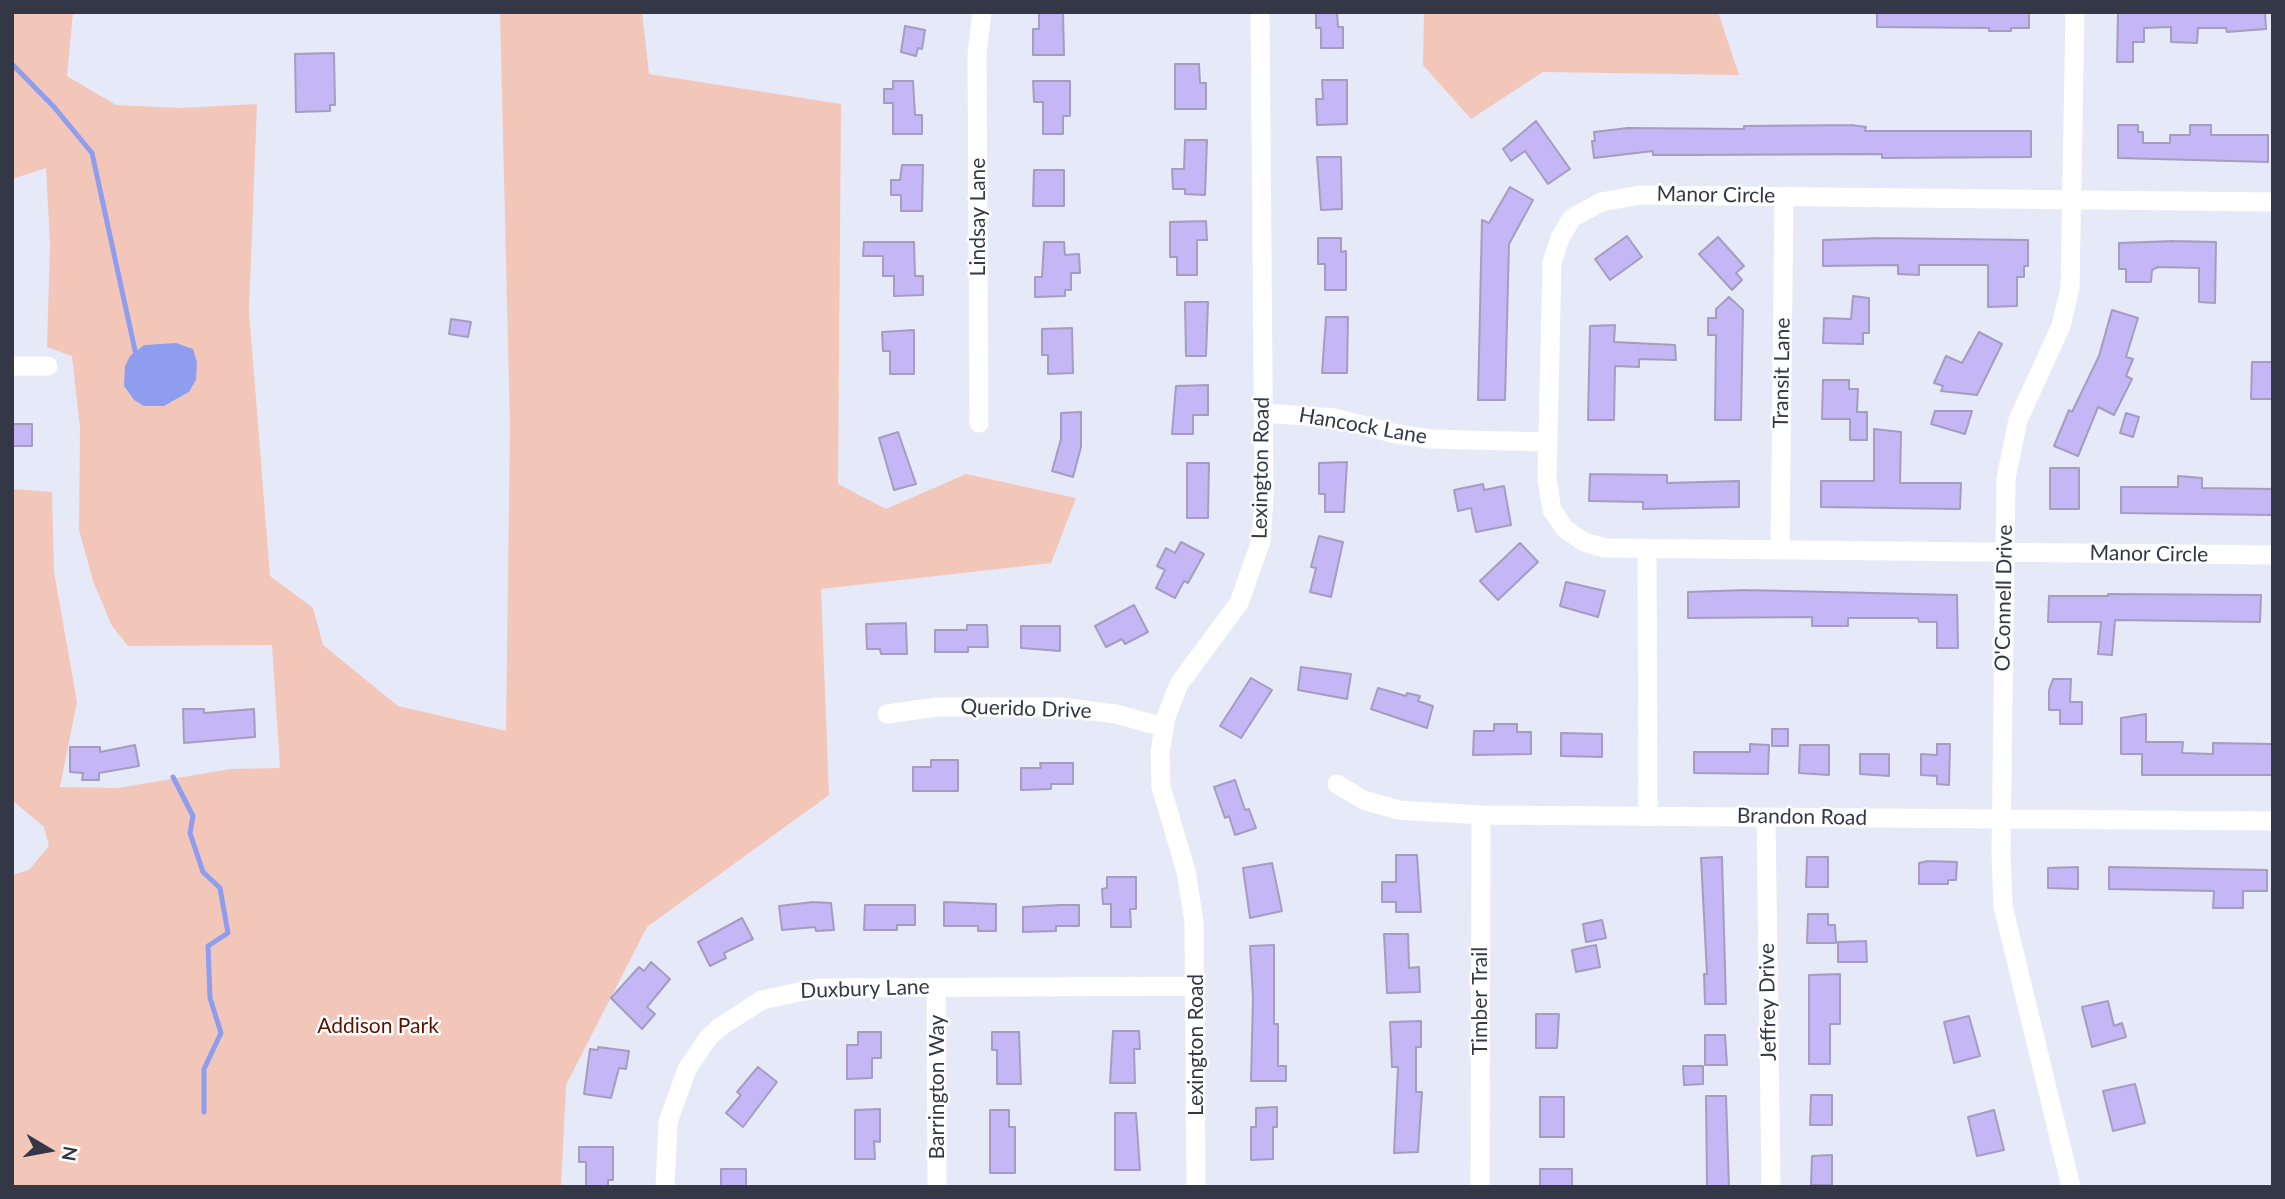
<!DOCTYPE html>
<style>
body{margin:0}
#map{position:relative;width:2285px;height:1199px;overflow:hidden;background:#e6e9f8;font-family:Lato,sans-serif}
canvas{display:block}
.frame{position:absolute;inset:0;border:14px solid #343746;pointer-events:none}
.north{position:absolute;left:14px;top:1115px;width:70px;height:70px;-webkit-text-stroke:5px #fff;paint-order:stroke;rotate:100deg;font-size:19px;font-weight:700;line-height:28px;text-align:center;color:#343746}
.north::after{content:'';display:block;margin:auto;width:24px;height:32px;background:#343746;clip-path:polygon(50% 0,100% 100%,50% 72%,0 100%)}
</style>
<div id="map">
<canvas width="2285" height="1199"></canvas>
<div class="frame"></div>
<div class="north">N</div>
</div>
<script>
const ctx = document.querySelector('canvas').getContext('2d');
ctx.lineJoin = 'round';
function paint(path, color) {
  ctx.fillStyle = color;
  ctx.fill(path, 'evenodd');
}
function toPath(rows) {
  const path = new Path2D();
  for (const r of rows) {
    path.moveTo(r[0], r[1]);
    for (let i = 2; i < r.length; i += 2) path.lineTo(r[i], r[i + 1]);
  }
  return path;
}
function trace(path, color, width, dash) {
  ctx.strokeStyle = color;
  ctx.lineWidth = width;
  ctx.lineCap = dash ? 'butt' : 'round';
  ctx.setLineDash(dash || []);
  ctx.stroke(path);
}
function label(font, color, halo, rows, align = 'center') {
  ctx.font = font + ' Lato,sans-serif';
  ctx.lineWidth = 5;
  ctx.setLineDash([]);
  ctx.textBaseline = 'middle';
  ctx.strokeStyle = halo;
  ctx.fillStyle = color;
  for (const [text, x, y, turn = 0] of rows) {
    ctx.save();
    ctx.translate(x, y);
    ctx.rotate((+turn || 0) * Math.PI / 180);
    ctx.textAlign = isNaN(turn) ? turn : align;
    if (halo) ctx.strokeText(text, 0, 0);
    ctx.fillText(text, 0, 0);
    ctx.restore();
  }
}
paint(toPath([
 [12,12,73,12,67,76,116,105,181,108,257,104,249,311,270,576,313,608,323,645,398,706,506,731,510,426,500,12,642,12,649,74,841,104,838,484,886,509,966,474,1076,498,1051,563,821,589,829,795,647,927,566,1085,561,1187,12,1187,12,875,29,870,49,846,44,827,12,800,12,489,52,492,54,572,77,702,60,787,118,788,231,769,280,768,272,645,128,646,112,626,93,581,79,530,80,428,72,356,47,347,50,245,46,168,12,179],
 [149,344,189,392,170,403,134,400,124,386,134,351],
 [1424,12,1718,12,1739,75,1543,72,1471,119,1423,65]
]), '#f3c6ba');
paint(toPath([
 [176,343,193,349,197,362,196,380,189,392,164,406,144,406,134,400,124,386,125,366,130,356,144,345]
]), '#8e9ded');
trace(toPath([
 [12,64,54,107,92,153,136,355],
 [173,777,193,816,190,833,203,872,220,888,228,933,208,946,210,998,221,1033,204,1069,204,1112]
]), '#8e9ded', 5);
const building = toPath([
 [1039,12,1063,12,1064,55,1033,55,1033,29,1039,29,1039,12],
 [1316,12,1337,12,1338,27,1343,27,1343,48,1321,48,1321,28,1316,28,1316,12],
 [1877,12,2029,12,2029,28,2011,28,2011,31,1989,31,1989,28,1877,27,1877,12],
 [2118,12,2265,12,2266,29,2227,32,2226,28,2198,28,2197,43,2171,42,2171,27,2144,28,2144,42,2133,42,2133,62,2117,62,2118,12],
 [905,26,925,30,922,49,918,48,916,56,901,52,905,26],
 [334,53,335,105,330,105,330,111,296,112,295,54,334,53],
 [1175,64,1199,64,1200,83,1206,83,1206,109,1175,109,1175,64],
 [1322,80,1347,80,1347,124,1317,125,1316,99,1323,99,1322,80],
 [893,81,913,81,915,115,922,115,922,134,893,134,893,103,884,103,884,89,893,89,893,81],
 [1033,81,1070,81,1070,116,1063,116,1063,134,1043,134,1043,102,1034,102,1033,81],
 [1536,121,1570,169,1548,184,1525,151,1511,161,1503,149,1536,121],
 [1851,125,1866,127,1865,131,2031,131,2031,157,1882,158,1882,154,1693,155,1653,155,1653,151,1594,158,1592,141,1595,141,1594,132,1628,128,1744,129,1744,126,1851,125],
 [2118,125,2138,125,2138,132,2143,132,2143,143,2170,143,2170,135,2190,135,2190,125,2211,125,2211,135,2268,135,2268,162,2118,158,2118,125],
 [1185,140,1207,140,1205,195,1185,194,1185,189,1173,189,1172,169,1184,169,1185,140],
 [1317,157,1341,157,1342,209,1321,210,1317,157],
 [902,165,923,165,922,211,901,211,901,195,891,195,891,180,900,180,902,165],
 [1034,170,1064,170,1064,206,1033,206,1034,170],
 [1510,187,1533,200,1509,244,1505,400,1478,400,1482,220,1489,223,1510,187],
 [1206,221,1207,240,1197,240,1197,275,1177,275,1177,257,1170,257,1170,222,1206,221],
 [1627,236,1642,257,1610,280,1595,259,1627,236],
 [1718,237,1744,266,1736,273,1742,280,1732,290,1699,254,1718,237],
 [1318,238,1341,238,1341,252,1346,251,1346,290,1325,290,1325,264,1318,264,1318,238],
 [1879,238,2028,240,2028,266,2024,266,2024,277,2017,277,2017,306,1988,307,1988,265,1919,265,1919,275,1898,274,1898,265,1823,266,1823,240,1879,238],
 [2173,241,2216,242,2215,303,2199,302,2199,268,2158,267,2152,270,2151,282,2126,282,2126,269,2119,269,2119,243,2173,241],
 [864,242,914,242,915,276,923,276,923,295,894,296,894,276,883,276,883,256,863,256,864,242],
 [1044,242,1064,242,1065,255,1079,254,1080,273,1071,273,1071,290,1065,290,1065,296,1035,297,1035,277,1042,277,1044,242],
 [1853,296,1869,298,1869,333,1863,333,1863,344,1823,343,1824,318,1851,319,1853,296],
 [1729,297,1743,310,1741,420,1715,420,1716,335,1708,335,1708,318,1716,318,1716,309,1729,297],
 [1185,302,1208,302,1206,356,1186,356,1185,302],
 [2112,310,2138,318,2126,357,2133,359,2126,376,2132,379,2114,415,2098,407,2078,456,2054,446,2069,410,2072,412,2099,356,2112,310],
 [1326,317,1348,317,1347,373,1322,373,1326,317],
 [451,319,471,322,468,337,449,334,451,319],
 [1615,325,1614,342,1675,345,1676,360,1639,359,1639,367,1615,366,1614,420,1588,420,1590,326,1615,325],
 [1072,328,1073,373,1048,374,1048,355,1042,355,1042,329,1072,328],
 [914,330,914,374,890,374,890,351,883,351,882,332,914,330],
 [1979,332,2002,344,1977,395,1941,391,1943,386,1934,383,1946,356,1962,363,1979,332],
 [2252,362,2273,362,2273,399,2251,399,2252,362],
 [1823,380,1849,380,1849,389,1858,389,1857,412,1867,412,1867,440,1850,440,1850,419,1822,419,1823,380],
 [1208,385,1208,415,1193,415,1193,434,1172,434,1176,386,1208,385],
 [1935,411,1972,411,1965,434,1931,424,1935,411],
 [1081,412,1081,447,1073,477,1052,471,1061,439,1061,413,1081,412],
 [2126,413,2139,417,2133,437,2120,433,2126,413],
 [12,424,32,424,32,446,12,446,12,424],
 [1874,429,1901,432,1900,483,1961,483,1960,509,1821,507,1821,481,1874,481,1874,429],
 [898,432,916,484,894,490,879,438,898,432],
 [1347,462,1344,512,1325,512,1325,494,1319,494,1319,463,1347,462],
 [1187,463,1209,463,1208,518,1187,518,1187,463],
 [2050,468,2079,468,2079,509,2050,509,2050,468],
 [1590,474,1667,475,1667,483,1739,481,1739,507,1643,509,1643,502,1589,501,1590,474],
 [2178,476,2202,478,2202,488,2273,489,2273,515,2121,513,2121,487,2178,487,2178,476],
 [1483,484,1484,490,1504,486,1511,525,1476,532,1471,508,1458,511,1454,490,1483,484],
 [1319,536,1343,542,1331,597,1310,592,1316,568,1311,567,1319,536],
 [1181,542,1204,554,1188,583,1184,581,1175,598,1156,588,1165,570,1157,566,1166,548,1175,553,1181,542],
 [1520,543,1538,562,1498,600,1480,581,1520,543],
 [1566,582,1605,591,1598,617,1560,606,1566,582],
 [1746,590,1957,595,1958,648,1937,648,1937,622,1919,622,1918,618,1848,618,1848,626,1812,626,1812,617,1688,618,1688,592,1746,590],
 [2108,594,2261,595,2260,622,2115,620,2112,655,2098,654,2101,622,2048,622,2049,596,2108,596,2108,594],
 [1134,605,1148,632,1125,644,1122,639,1106,647,1095,626,1134,605],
 [906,623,907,654,881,654,880,649,867,649,866,624,906,623],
 [967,625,987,625,988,647,968,647,968,652,935,652,935,630,967,630,967,625],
 [1021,626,1060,626,1060,651,1021,648,1021,626],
 [1301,667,1351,674,1347,699,1298,690,1301,667],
 [1251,678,1272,690,1241,738,1220,726,1251,678],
 [2053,679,2071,679,2070,702,2082,702,2082,724,2060,724,2060,710,2049,710,2049,690,2053,679],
 [1378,688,1406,696,1407,693,1420,696,1418,701,1433,706,1427,728,1371,709,1378,688],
 [183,709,204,709,204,713,254,709,255,737,184,743,183,709],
 [2146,714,2146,742,2183,742,2182,753,2213,754,2213,743,2273,744,2273,775,2142,775,2142,754,2121,754,2121,718,2146,714],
 [1494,724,1517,724,1517,732,1531,732,1531,754,1473,755,1474,731,1494,731,1494,724],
 [1772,729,1788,729,1788,746,1772,746,1772,729],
 [1561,733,1602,734,1602,757,1561,756,1561,733],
 [1750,744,1769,745,1768,774,1694,773,1694,752,1750,752,1750,744],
 [1937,744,1950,744,1949,785,1937,784,1937,776,1921,775,1921,754,1937,755,1937,744],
 [135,745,139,766,99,773,99,780,82,780,83,773,70,772,70,747,100,747,100,752,135,745],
 [1800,745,1829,745,1829,775,1799,773,1800,745],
 [1860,754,1889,754,1889,776,1860,774,1860,754],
 [931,760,958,760,958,791,913,791,913,767,931,767,931,760],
 [1040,763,1073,763,1073,784,1051,784,1051,789,1021,790,1021,768,1041,768,1040,763],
 [1235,780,1245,810,1249,809,1256,828,1235,835,1229,816,1225,818,1214,787,1235,780],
 [1396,855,1417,855,1421,912,1396,912,1396,902,1382,902,1382,882,1396,882,1396,855],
 [1722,857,1726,1004,1705,1004,1704,974,1707,974,1701,858,1722,857],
 [1807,857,1828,857,1828,887,1806,887,1807,857],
 [1928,861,1957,862,1956,880,1948,880,1948,884,1919,884,1919,863,1928,861],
 [1272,863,1282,911,1250,918,1243,868,1272,863],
 [2078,867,2078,889,2048,888,2048,868,2078,867],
 [2109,867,2267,870,2267,891,2243,891,2243,908,2213,908,2214,891,2109,889,2109,867],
 [1107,877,1136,877,1136,909,1130,909,1131,927,1111,927,1111,904,1103,904,1102,889,1107,888,1107,877],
 [813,902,831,903,834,930,816,931,815,927,782,930,779,906,813,902],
 [944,902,996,904,996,931,978,931,978,926,944,926,944,902],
 [865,905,915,905,915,925,897,925,897,930,864,930,865,905],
 [1060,905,1079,905,1079,926,1056,926,1056,931,1023,932,1023,907,1060,905],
 [1808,914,1828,914,1828,925,1835,925,1836,943,1807,943,1808,914],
 [742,918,753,939,724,953,726,958,710,966,698,942,742,918],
 [1602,920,1606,938,1586,942,1583,924,1602,920],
 [1384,934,1408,934,1409,968,1419,967,1420,992,1387,993,1384,934],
 [1866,941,1867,962,1838,962,1838,942,1866,941],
 [1274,945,1274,1024,1278,1024,1278,1066,1286,1066,1286,1081,1251,1081,1253,998,1250,946,1274,945],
 [1596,945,1600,967,1576,972,1572,950,1596,945],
 [651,962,670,979,647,1007,655,1014,642,1029,611,998,639,967,644,971,651,962],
 [1840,974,1840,1024,1830,1024,1830,1064,1809,1064,1809,975,1840,974],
 [2108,1001,2114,1026,2122,1023,2126,1037,2092,1047,2082,1007,2108,1001],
 [1536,1014,1559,1014,1557,1048,1536,1048,1536,1014],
 [1969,1016,1980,1056,1954,1063,1944,1022,1969,1016],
 [1421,1021,1421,1047,1416,1047,1416,1092,1422,1092,1418,1152,1394,1153,1398,1067,1392,1067,1390,1022,1421,1021],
 [1113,1031,1139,1031,1140,1049,1134,1049,1135,1083,1110,1083,1113,1031],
 [858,1032,881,1032,881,1058,872,1058,872,1078,847,1079,847,1045,858,1045,858,1032],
 [992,1032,1019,1032,1021,1084,997,1084,997,1050,992,1050,992,1032],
 [1705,1035,1725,1035,1727,1065,1705,1065,1705,1035],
 [598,1047,629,1051,626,1069,619,1068,611,1098,584,1094,590,1049,598,1050,598,1047],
 [1683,1066,1703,1066,1703,1084,1684,1085,1683,1066],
 [758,1067,777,1082,743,1127,726,1113,741,1095,737,1092,758,1067],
 [2135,1084,2145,1123,2113,1131,2103,1091,2135,1084],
 [1811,1095,1832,1095,1832,1125,1810,1125,1811,1095],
 [1706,1096,1726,1096,1729,1187,1707,1187,1706,1096],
 [1540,1097,1564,1097,1564,1137,1540,1137,1540,1097],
 [1277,1107,1277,1127,1273,1127,1273,1159,1251,1160,1251,1127,1256,1127,1256,1108,1277,1107],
 [880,1109,880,1142,874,1141,875,1159,855,1159,855,1110,880,1109],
 [990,1110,1009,1110,1009,1127,1015,1127,1015,1173,990,1173,990,1110],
 [1994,1110,2004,1150,1977,1156,1968,1117,1994,1110],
 [1115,1113,1136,1113,1140,1170,1115,1170,1115,1113],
 [579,1147,613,1147,613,1180,608,1180,608,1187,586,1187,586,1162,579,1162,579,1147],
 [1832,1155,1832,1185,1811,1185,1812,1156,1832,1155],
 [721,1169,746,1169,746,1187,721,1187,721,1169],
 [1540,1169,1572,1169,1572,1187,1540,1187,1540,1169]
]);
paint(building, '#c5b6f5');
trace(building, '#a49dc0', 2);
trace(toPath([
 [2273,202,1640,195,1601,202,1572,218,1560,238,1552,263,1547,479,1552,510,1565,529,1584,542,1605,548,2273,555],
 [12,366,48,366],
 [1263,413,1335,418,1392,433,1430,439,1547,442],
 [979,423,977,54,982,12],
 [1647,548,1648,814],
 [1780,550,1784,196],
 [887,714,936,707,1061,707,1116,714,1163,727],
 [1337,784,1363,800,1399,810,1481,815,2273,821],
 [1766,817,1771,1187],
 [936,987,937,1187],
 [665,1187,668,1122,687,1069,708,1038,720,1027,762,1000,818,988,1195,986],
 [1196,1187,1194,922,1186,871,1161,787,1160,752,1166,717,1179,684,1239,603,1261,541,1264,496,1260,12],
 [1480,1187,1481,815],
 [2071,1187,2003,906,2001,853,2006,478,2018,420,2061,326,2070,288,2075,12]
]), '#fff', 19);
label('21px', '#343746', '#fff', [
 ["Manor Circle",1716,195,1],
 ["Lindsay Lane",978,217,-90],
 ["Transit Lane",1782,373,-89],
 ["Hancock Lane",1363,426,10],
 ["Lexington Road",1261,468,-89],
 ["Manor Circle",2149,554,1],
 ["O'Connell Drive",2004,598,-89],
 ["Querido Drive",1026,709,2],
 ["Brandon Road",1802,817,1],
 ["Duxbury Lane",865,989,-2],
 ["Timber Trail",1480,1001,-90],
 ["Jeffrey Drive",1768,1002,-91],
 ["Lexington Road",1196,1045,-90],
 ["Barrington Way",937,1087,-90]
]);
label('21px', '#5b1301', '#fff', [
 ["Addison Park",378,1026]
]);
</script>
